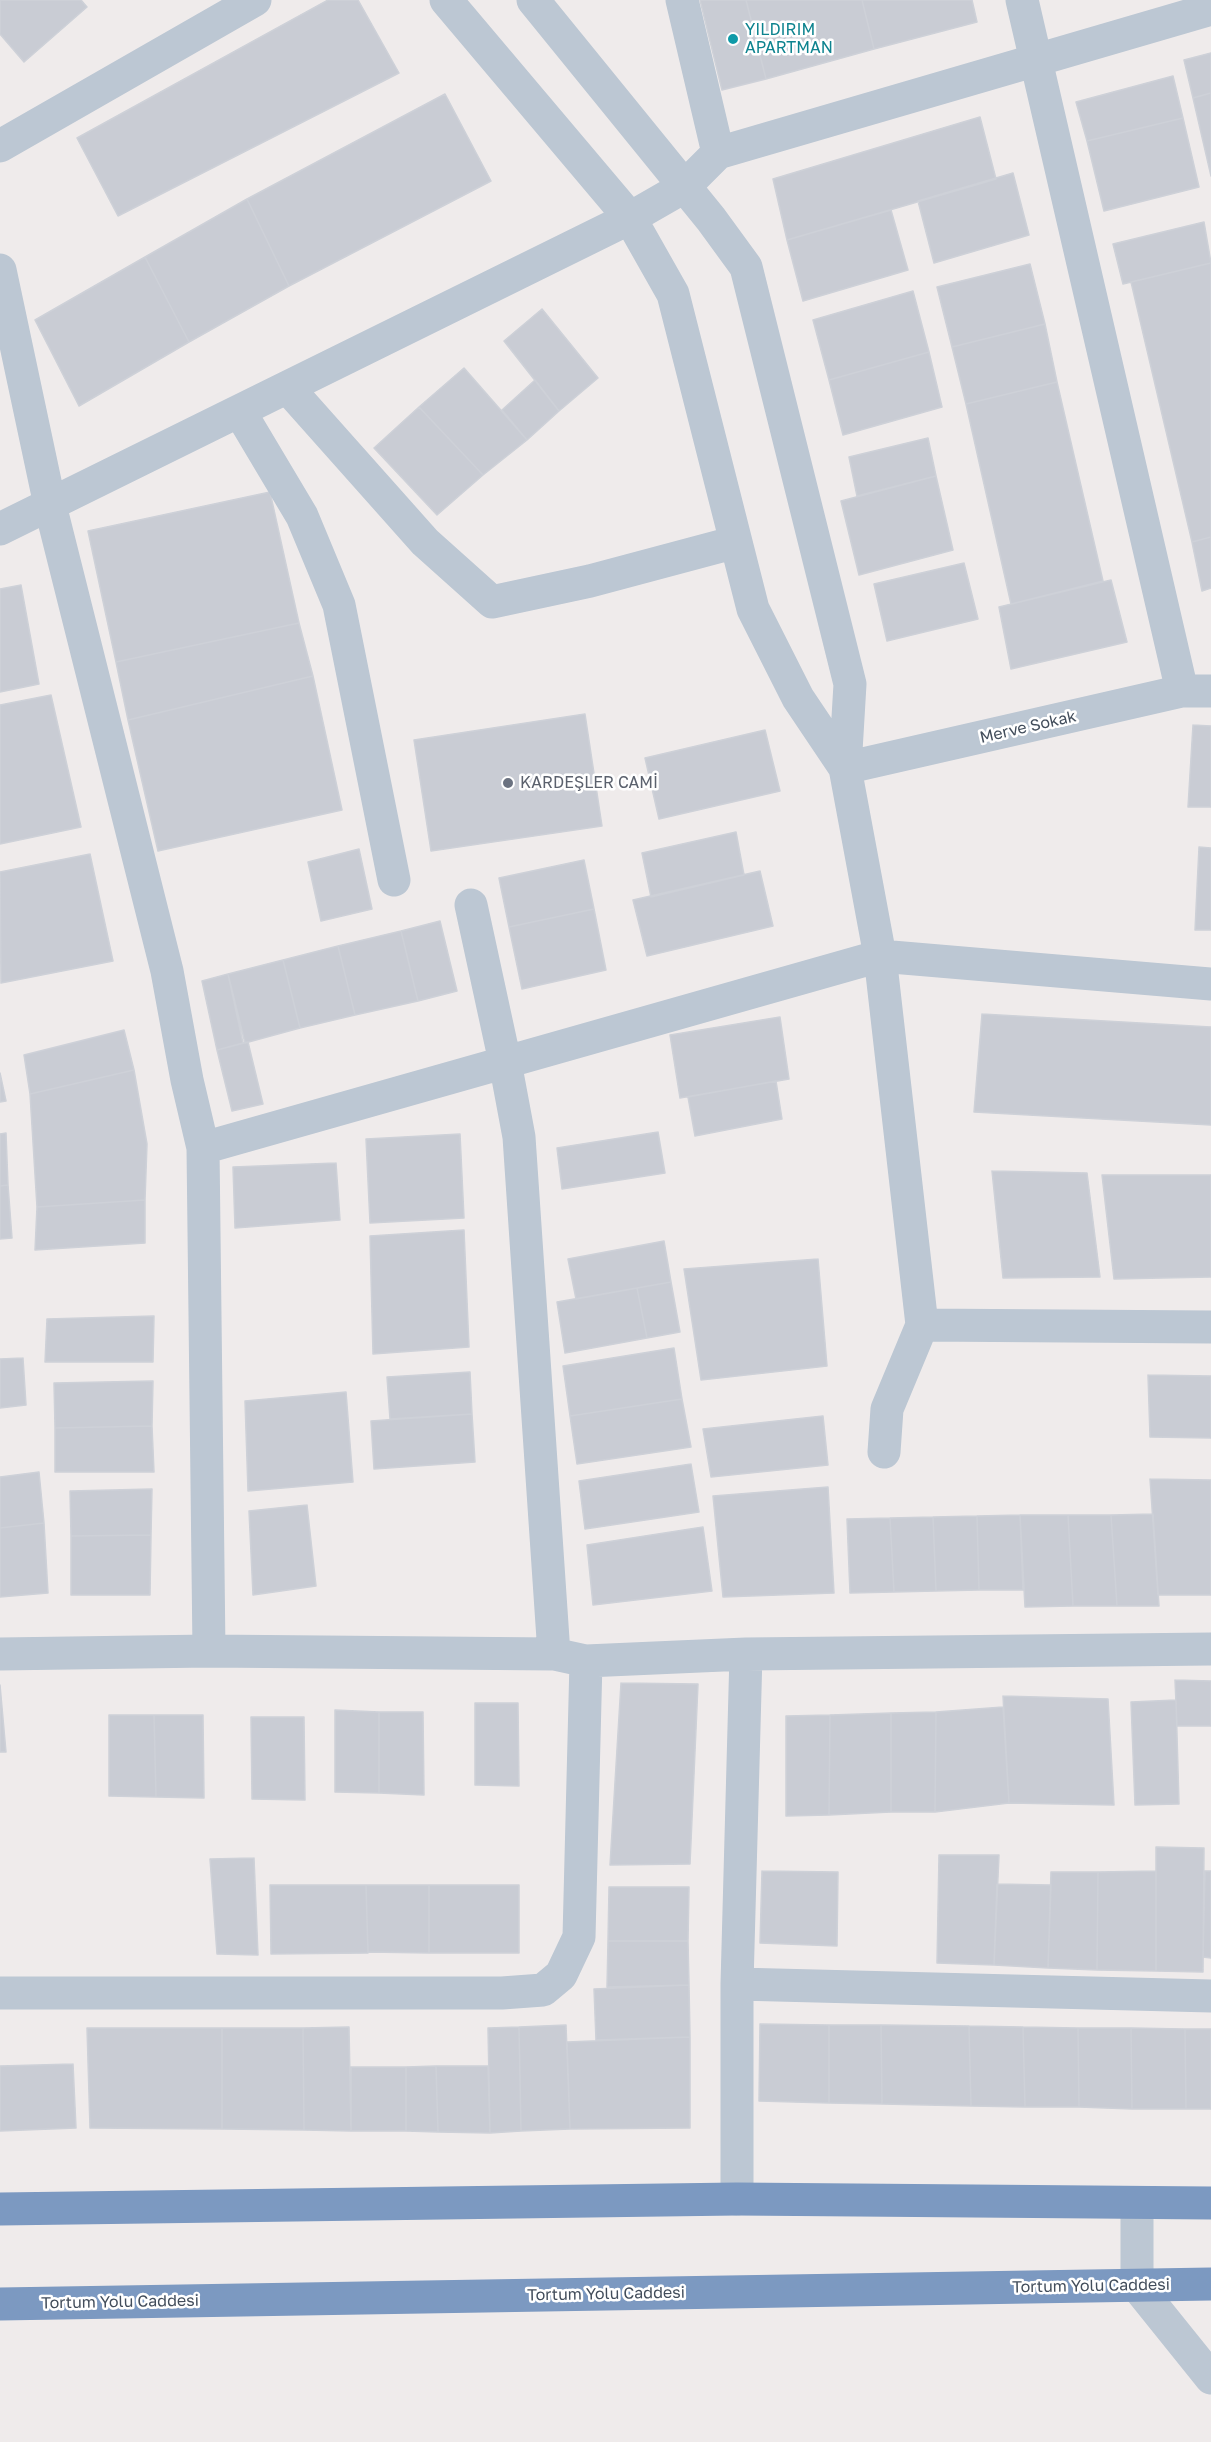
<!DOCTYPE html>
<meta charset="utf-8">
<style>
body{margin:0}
canvas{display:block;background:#efebeb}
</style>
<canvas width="1211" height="2442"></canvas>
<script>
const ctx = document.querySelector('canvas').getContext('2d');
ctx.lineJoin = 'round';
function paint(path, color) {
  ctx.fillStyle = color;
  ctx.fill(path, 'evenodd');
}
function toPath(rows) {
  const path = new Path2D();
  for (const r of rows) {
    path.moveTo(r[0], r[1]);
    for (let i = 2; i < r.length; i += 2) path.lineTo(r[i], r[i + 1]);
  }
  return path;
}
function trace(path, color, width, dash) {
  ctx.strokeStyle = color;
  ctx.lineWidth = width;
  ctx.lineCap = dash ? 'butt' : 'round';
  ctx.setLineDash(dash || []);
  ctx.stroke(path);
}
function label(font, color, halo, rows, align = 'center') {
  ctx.font = font + ' "Golos Text",sans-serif';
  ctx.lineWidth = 5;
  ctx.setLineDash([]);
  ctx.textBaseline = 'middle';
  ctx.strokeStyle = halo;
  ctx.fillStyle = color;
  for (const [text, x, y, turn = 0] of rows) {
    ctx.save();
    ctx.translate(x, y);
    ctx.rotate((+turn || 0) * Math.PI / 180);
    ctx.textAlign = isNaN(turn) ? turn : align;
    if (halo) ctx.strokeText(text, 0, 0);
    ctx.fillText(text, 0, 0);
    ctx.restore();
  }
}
const building = toPath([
 [0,0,81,0,87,7,24,62,0,34,0,0],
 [328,0,358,0,399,73,118,216,77,138,328,0],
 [700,0,746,0,766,79,722,90,700,0],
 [746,0,862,0,874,49,766,79,746,0],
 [862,0,972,0,977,22,874,49,862,0],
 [1211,53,1211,93,1193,98,1184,60,1211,53],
 [1173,76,1183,118,1087,141,1076,102,1173,76],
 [1211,93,1211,176,1193,98,1211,93],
 [445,94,491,181,289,286,247,199,445,94],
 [980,117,996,179,787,240,773,179,980,117],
 [1183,118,1199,187,1104,211,1087,141,1183,118],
 [1013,173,1029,235,934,263,918,201,1013,173],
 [247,199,289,286,189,342,145,257,247,199],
 [891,210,908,270,803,301,787,240,891,210],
 [1204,222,1211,263,1123,284,1113,244,1204,222],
 [145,257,189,342,79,406,35,320,145,257],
 [1211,263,1211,537,1192,542,1131,282,1211,263],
 [1030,264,1045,324,952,347,937,287,1030,264],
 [913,291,929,352,829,380,813,320,913,291],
 [542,309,598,378,559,411,504,341,542,309],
 [1045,324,1057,382,966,404,952,347,1045,324],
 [929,352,942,407,843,435,829,380,929,352],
 [464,368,527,440,483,475,419,407,464,368],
 [535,380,559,411,527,440,502,410,535,380],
 [1057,382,1103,581,1011,604,966,404,1057,382],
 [419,407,483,475,437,515,374,448,419,407],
 [928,438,936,476,857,496,849,457,928,438],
 [936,476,953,550,859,575,841,501,936,476],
 [270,492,299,623,116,662,88,531,270,492],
 [1211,537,1211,588,1202,591,1192,542,1211,537],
 [964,563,978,619,887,641,874,584,964,563],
 [1111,580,1127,642,1011,669,999,607,1111,580],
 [21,585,39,684,0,692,0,589,21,585],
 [299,623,313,676,128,720,116,662,299,623],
 [313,676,342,810,158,851,128,720,313,676],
 [51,695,81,827,0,844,0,705,51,695],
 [585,714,602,826,431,851,414,740,585,714],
 [1193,725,1211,726,1211,807,1188,807,1193,725],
 [765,730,780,791,659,819,645,758,765,730],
 [736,832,744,875,651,897,642,853,736,832],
 [1199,847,1211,848,1211,930,1195,930,1199,847],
 [359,849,372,909,321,921,308,862,359,849],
 [90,854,113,961,1,983,0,872,90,854],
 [584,860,594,909,509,927,499,878,584,860],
 [760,871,773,926,647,956,633,900,760,871],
 [594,909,606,970,522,989,509,927,594,909],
 [440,921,457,991,418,1001,401,931,440,921],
 [401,931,418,1001,355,1015,338,946,401,931],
 [338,946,355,1015,300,1028,283,960,338,946],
 [283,960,300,1028,245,1043,228,974,283,960],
 [228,974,243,1043,217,1050,202,981,228,974],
 [982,1014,1211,1027,1211,1125,974,1112,982,1014],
 [780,1017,789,1079,680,1098,670,1035,780,1017],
 [124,1030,134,1070,30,1094,24,1055,124,1030],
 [248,1042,263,1104,232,1111,217,1050,248,1042],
 [134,1070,147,1144,145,1200,37,1207,30,1094,134,1070],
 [0,1073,6,1101,0,1102,0,1073],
 [776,1081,782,1119,695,1136,688,1097,776,1081],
 [658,1132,665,1173,562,1189,557,1148,658,1132],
 [6,1133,8,1185,0,1186,0,1134,6,1133],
 [460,1134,464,1218,370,1223,366,1139,460,1134],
 [336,1163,340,1220,235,1228,233,1167,336,1163],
 [992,1171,1087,1173,1100,1277,1003,1278,992,1171],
 [1102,1175,1211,1175,1211,1277,1114,1279,1102,1175],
 [8,1185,12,1238,0,1239,0,1186,8,1185],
 [145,1200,145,1243,35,1250,37,1207,145,1200],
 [464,1230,469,1347,373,1354,370,1236,464,1230],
 [664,1241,671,1282,576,1299,568,1259,664,1241],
 [818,1259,827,1366,701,1380,684,1269,818,1259],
 [671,1282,680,1332,647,1338,637,1288,671,1282],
 [637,1288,647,1338,565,1353,557,1302,637,1288],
 [154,1316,153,1362,45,1362,47,1319,154,1316],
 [674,1348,682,1399,570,1416,563,1366,674,1348],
 [23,1358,26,1405,0,1408,0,1359,23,1358],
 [470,1372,472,1414,390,1419,387,1377,470,1372],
 [1148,1375,1211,1376,1211,1438,1150,1437,1148,1375],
 [153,1381,152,1426,55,1428,54,1383,153,1381],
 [346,1392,353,1482,248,1491,245,1401,346,1392],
 [682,1399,691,1447,577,1464,570,1416,682,1399],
 [472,1414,475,1462,374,1469,371,1421,472,1414],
 [823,1416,828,1465,711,1477,703,1429,823,1416],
 [152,1426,154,1472,55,1472,55,1428,152,1426],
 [691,1464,699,1512,585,1529,579,1481,691,1464],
 [39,1472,44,1523,0,1528,0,1477,39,1472],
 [1150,1479,1211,1480,1211,1595,1158,1595,1150,1479],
 [828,1487,834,1593,723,1597,713,1496,828,1487],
 [152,1489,151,1535,71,1536,70,1491,152,1489],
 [307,1505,316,1586,253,1595,249,1511,307,1505],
 [1153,1514,1159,1606,1117,1606,1111,1515,1153,1514],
 [1020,1515,1023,1590,979,1590,977,1516,1020,1515],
 [1020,1515,1068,1515,1073,1606,1025,1607,1020,1515],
 [1068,1515,1111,1515,1117,1606,1073,1606,1068,1515],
 [977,1516,979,1590,936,1591,933,1517,977,1516],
 [933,1517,936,1591,894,1592,890,1518,933,1517],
 [890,1518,894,1592,850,1593,847,1519,890,1518],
 [44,1523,48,1593,0,1597,0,1528,44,1523],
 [703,1527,712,1591,593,1605,587,1545,703,1527],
 [151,1535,150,1595,71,1595,71,1536,151,1535],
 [1175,1680,1211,1681,1211,1726,1177,1726,1175,1680],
 [621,1683,698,1684,690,1864,610,1865,621,1683],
 [0,1685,6,1752,0,1752,0,1685],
 [1003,1696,1108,1699,1114,1805,1009,1803,1003,1696],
 [1176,1700,1179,1804,1135,1805,1131,1702,1176,1700],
 [475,1703,518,1703,519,1786,475,1785,475,1703],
 [1003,1707,1009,1803,935,1812,936,1712,1003,1707],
 [335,1710,379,1712,379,1793,335,1792,335,1710],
 [379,1712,423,1712,424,1795,379,1793,379,1712],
 [936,1712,935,1812,891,1812,891,1713,936,1712],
 [891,1713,891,1812,829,1815,830,1715,891,1713],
 [109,1715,154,1715,156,1797,109,1796,109,1715],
 [154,1715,203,1715,204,1798,156,1797,154,1715],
 [830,1715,829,1815,786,1816,786,1716,830,1715],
 [251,1717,304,1717,305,1800,252,1799,251,1717],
 [1156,1847,1204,1848,1203,1972,1156,1971,1156,1847],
 [939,1855,999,1855,994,1965,937,1963,939,1855],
 [254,1858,258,1955,217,1954,210,1859,254,1858],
 [762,1871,838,1872,837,1946,760,1943,762,1871],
 [1156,1871,1156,1971,1097,1970,1098,1872,1156,1871],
 [1205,1871,1211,1871,1211,1958,1203,1957,1205,1871],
 [1051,1872,1098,1872,1097,1970,1048,1968,1051,1872],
 [997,1884,1051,1885,1048,1968,994,1965,997,1884],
 [270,1885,366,1885,368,1953,271,1954,270,1885],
 [366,1885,429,1885,429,1953,368,1952,366,1885],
 [429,1885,519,1885,519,1953,429,1953,429,1885],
 [609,1887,689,1887,688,1941,608,1941,609,1887],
 [608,1941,688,1941,689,1985,607,1987,608,1941],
 [689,1985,690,2037,596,2040,594,1989,689,1985],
 [760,2024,829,2025,829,2103,759,2101,760,2024],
 [566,2025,570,2129,521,2131,519,2027,566,2025],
 [829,2025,881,2025,882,2104,829,2103,829,2025],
 [881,2025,969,2026,971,2106,882,2104,881,2025],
 [969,2026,1023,2027,1025,2107,971,2106,969,2026],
 [349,2027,351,2131,304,2130,303,2028,349,2027],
 [519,2027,521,2131,490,2133,488,2028,519,2027],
 [1023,2027,1078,2028,1079,2107,1025,2107,1023,2027],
 [87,2028,222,2028,222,2129,90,2128,87,2028],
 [222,2028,303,2028,304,2130,222,2129,222,2028],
 [1078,2028,1131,2028,1132,2109,1079,2107,1078,2028],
 [1131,2028,1185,2029,1186,2109,1132,2109,1131,2028],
 [1185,2029,1211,2029,1211,2109,1186,2109,1185,2029],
 [690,2037,690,2128,570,2129,567,2042,690,2037],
 [73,2064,76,2128,0,2131,0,2066,73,2064],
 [436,2066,488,2066,490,2133,438,2132,436,2066],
 [436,2066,438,2132,406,2131,406,2067,436,2066],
 [351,2067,406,2067,406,2131,351,2131,351,2067]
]);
paint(building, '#c9ccd4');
trace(building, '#ced1d8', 1.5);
trace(toPath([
 [446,0,630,218,673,294,753,609,798,698,845,768],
 [533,0,711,219,746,267,850,684,845,768,880,956,922,1325,887,1409,884,1452],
 [682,0,718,153],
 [1022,0,1182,691],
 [0,146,255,0],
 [0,270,50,505,167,971,187,1080,203,1148,209,1651],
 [288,388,425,542,492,602,590,581,736,542],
 [240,412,302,516,339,605,394,880],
 [0,529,630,218,684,187,718,153,1211,9],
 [845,768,1182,691,1211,691],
 [471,905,505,1062,519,1137,554,1654],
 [203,1148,880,956,1211,984],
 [922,1325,1211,1327],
 [0,1654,209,1651,554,1654,586,1661,746,1654,1211,1649],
 [737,1984,1211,1996],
 [0,1993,502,1993,543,1990,561,1975,579,1937,586,1661],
 [737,2199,737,1984,746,1654],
 [1137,2203,1137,2286,1211,2378]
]), '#bcc7d3', 33);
trace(toPath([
 [0,2209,737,2199,1211,2203],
 [0,2304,1211,2284]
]), '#7c99c1', 33);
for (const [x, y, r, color] of [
 [733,39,6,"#0f9aa8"],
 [508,783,6,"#6b7280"]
]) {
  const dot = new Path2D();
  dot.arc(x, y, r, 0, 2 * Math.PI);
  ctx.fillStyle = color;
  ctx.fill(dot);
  trace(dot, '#fff', 2);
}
label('16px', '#0d838f', '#fff', [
 ["YILDIRIM",745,30],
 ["APARTMAN",745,48]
], 'left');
label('16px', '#424d5b', '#fff', [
 ["Merve Sokak",1028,727,-13],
 ["Tortum Yolu Caddesi",1091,2286,-1],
 ["Tortum Yolu Caddesi",606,2294,-1],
 ["Tortum Yolu Caddesi",120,2302,-1]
]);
label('16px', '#5b616d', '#fff', [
 ["KARDEŞLER CAMİ",520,783]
], 'left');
</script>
